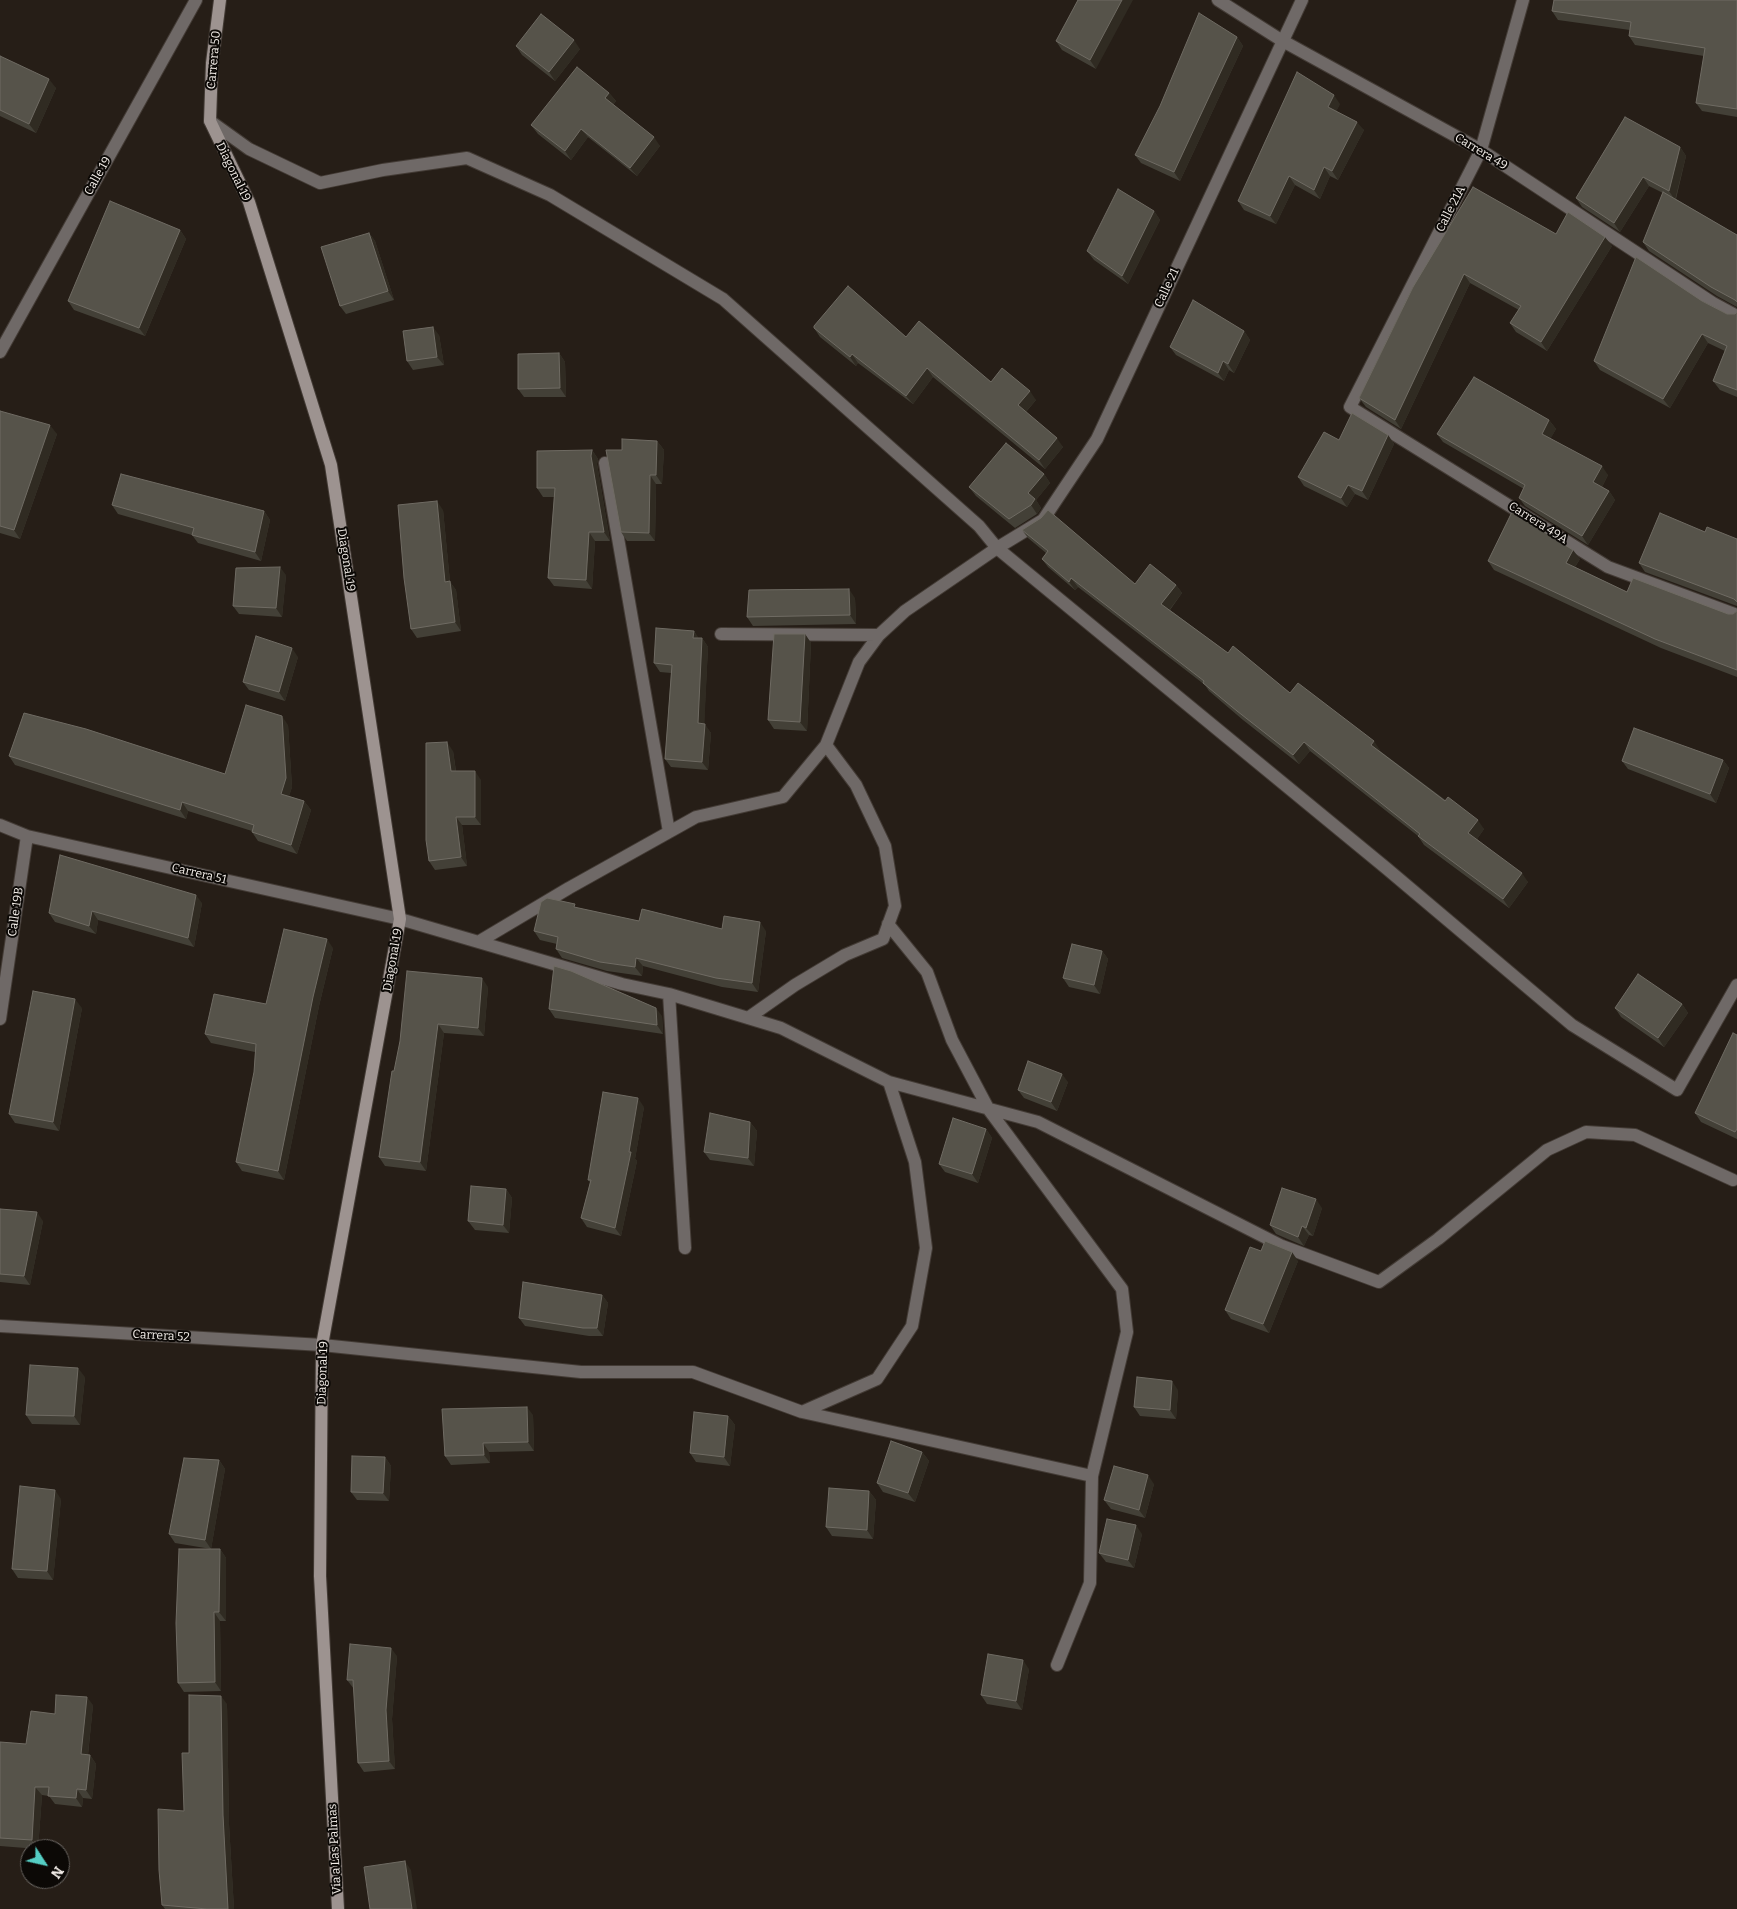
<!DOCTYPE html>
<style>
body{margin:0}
#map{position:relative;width:1737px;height:1909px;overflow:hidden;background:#261e17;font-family:Bitter,serif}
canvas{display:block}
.north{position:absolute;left:20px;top:1839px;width:50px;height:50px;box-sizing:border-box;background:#0c0906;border:1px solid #696561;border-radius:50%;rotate:125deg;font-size:14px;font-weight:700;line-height:20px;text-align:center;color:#f4efea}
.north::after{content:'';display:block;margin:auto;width:18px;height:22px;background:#55cec4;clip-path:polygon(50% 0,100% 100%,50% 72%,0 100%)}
</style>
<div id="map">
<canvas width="1737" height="1909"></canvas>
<div class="north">N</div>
</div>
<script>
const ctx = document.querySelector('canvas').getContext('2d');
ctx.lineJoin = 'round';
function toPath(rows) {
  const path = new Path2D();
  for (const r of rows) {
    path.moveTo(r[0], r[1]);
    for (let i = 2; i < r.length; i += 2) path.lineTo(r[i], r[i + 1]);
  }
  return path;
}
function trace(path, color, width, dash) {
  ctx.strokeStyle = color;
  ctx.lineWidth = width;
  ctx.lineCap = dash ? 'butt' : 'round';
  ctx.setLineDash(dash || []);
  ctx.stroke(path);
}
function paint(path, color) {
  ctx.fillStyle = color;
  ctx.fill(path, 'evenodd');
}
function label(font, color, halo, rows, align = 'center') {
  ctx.font = font + ' Bitter,serif';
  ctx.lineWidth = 4;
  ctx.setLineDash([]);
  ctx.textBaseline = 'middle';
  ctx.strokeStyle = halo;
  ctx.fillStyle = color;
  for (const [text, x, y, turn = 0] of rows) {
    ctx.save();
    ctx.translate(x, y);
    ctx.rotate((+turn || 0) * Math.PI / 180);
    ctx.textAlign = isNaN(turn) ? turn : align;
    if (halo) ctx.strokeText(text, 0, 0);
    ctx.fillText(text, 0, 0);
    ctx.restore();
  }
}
const street = toPath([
 [1218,0,1281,40,1481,150,1713,303,1737,316],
 [1523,0,1481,150,1350,407,1608,567,1737,615],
 [210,121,249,149,320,183,383,170,467,158,550,195,723,299,979,526,997,548,1386,868,1572,1025,1677,1090,1737,985],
 [0,352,196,0],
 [605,463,669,832],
 [721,634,879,635],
 [0,825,27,836,400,919,622,984,669,994,781,1028,889,1082,1038,1122,1282,1246,1379,1282,1438,1239,1547,1150,1586,1132,1635,1135,1733,1180],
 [888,924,927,972,952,1040,989,1110,1122,1289,1127,1332,1092,1476,1090,1583,1057,1665],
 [480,941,569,888,696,817,783,797,826,745,859,662,879,635,905,611,997,548,1043,520,1097,439,1302,0],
 [669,994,685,1248],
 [748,1018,795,985,845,955,883,939,895,906,885,846,856,785,826,745],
 [0,1019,27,836],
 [0,1326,322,1345,581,1372,693,1372,802,1412,1092,1476],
 [802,1412,877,1379,912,1326,926,1248,915,1162,889,1082]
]);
const secondary = toPath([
 [220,0,212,63,210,121,249,202,331,465,400,919,322,1345,320,1576,338,1909]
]);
trace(street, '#433b35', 14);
trace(secondary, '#433b35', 14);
trace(street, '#6f6967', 12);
trace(secondary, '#9d9390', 12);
paint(toPath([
 [1078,0,1096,69,1062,50,1056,41],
 [1737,0,1737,117,1702,111,1696,103,1704,56,1635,45,1629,36,1630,30,1558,20,1552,11],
 [1237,37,1243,46,1180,181,1141,163,1135,155],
 [516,46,580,49,555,81,522,55],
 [0,56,56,88,36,133,0,116],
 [609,93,616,101,613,105,660,146,637,176,588,137,571,160,538,134,531,125],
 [1340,104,1336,111,1364,130,1338,180,1330,176,1320,199,1295,185,1276,224,1244,210,1238,201],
 [1680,147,1686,156,1676,199,1737,235,1737,307,1717,296,1649,251,1643,242,1663,193,1649,186,1620,232,1582,207,1576,198],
 [1154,211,1160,220,1128,284,1094,260,1087,251],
 [180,230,186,239,145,336,74,310,68,301],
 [369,233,375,241,394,300,346,314,340,306],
 [1556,234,1612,246,1547,351,1516,332,1510,323,1519,310,1470,283,1401,429,1366,407,1359,398,1413,287],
 [1702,301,1727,314,1735,314,1737,312,1737,397,1720,390,1713,381,1725,351,1708,343,1670,408,1600,370,1594,361],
 [814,328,906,337,991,382,1036,400,1026,412,1063,447,1045,469,933,377,913,404,858,363,856,366,820,337],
 [1244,331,1250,340,1234,373,1229,370,1224,381,1176,355,1170,347],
 [439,335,444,365,413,370,407,361],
 [559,353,565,362,566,397,524,397,518,389],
 [0,411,57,434,20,539,0,533],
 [1549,420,1556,429,1550,439,1608,475,1602,487,1609,491,1615,500,1588,545,1525,506,1519,498,1524,489,1443,442,1437,434],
 [1388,435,1394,444,1368,500,1355,494,1347,507,1304,486,1298,477],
 [657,441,664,450,662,484,656,484,655,541,627,541,621,532,622,450],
 [592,450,598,459,597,464,610,541,595,541,592,589,554,586,548,578,554,497,543,497,537,488],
 [1044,474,1050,483,1036,500,1041,508,1037,514,1015,528,976,496,969,487],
 [112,505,264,511,270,520,261,561,198,543,192,535,118,514],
 [443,510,450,582,456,590,461,631,417,638,411,629],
 [1022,530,1135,584,1176,585,1182,593,1170,610,1228,653,1380,750,1380,751,1484,829,1477,839,1528,882,1509,908,1424,845,1418,836,1310,751,1299,764,1243,720,1209,691,1205,685,1078,587,1075,590,1048,567,1042,559,1046,553,1028,538],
 [1705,532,1737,539,1737,606,1645,572,1639,563],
 [1580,559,1575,567,1627,592,1728,614,1733,614,1737,611,1737,677,1661,648,1494,570,1488,561],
 [286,575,282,617,239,614,233,606],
 [855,598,856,624,753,626,747,617],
 [694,631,698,638,702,638,708,647,704,724,711,733,708,770,671,767,665,759,671,673,660,672,654,663],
 [805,634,811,643,807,731,774,729,768,720],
 [298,657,285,701,249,690,243,682],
 [288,725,292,787,289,796,304,801,311,810,297,854,258,841,252,832,252,831,188,811,186,819,15,765,9,756,225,774],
 [453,751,456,771,481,780,481,825,462,825,467,866,435,870,429,861],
 [1723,760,1729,768,1716,803,1628,769,1622,761],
 [202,903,194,947,98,920,96,934,55,922,49,913],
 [578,908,639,921,722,929,766,931,758,992,722,987,643,966,642,976,607,971,562,958,556,949,557,944,540,940,534,931],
 [333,948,319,1006,284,1180,242,1171,236,1162,254,1072,255,1052,211,1043,205,1034,266,1004],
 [1102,951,1108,959,1100,994,1069,987,1063,978],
 [488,987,484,1036,444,1033,426,1171,385,1166,379,1157,400,1041],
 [1682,1004,1688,1013,1664,1047,1621,1017,1615,1008],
 [82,1008,59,1131,15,1123,9,1114],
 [549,1009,662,1016,663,1034,555,1018],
 [1737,1035,1737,1139,1701,1122,1695,1113],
 [1068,1082,1057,1111,1024,1098,1018,1090],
 [644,1107,635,1159,637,1161,621,1236,587,1227,581,1218,590,1182,588,1180],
 [750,1122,757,1131,754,1166,710,1160,704,1152],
 [986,1129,992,1138,978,1183,945,1172,939,1164],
 [506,1189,512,1198,509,1233,475,1230,468,1221],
 [1322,1208,1313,1236,1309,1235,1304,1246,1276,1234,1270,1225],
 [0,1209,43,1221,30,1285,0,1282],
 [1261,1251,1298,1261,1269,1333,1231,1319,1225,1310],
 [602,1295,608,1303,603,1336,589,1336,525,1326,519,1318],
 [85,1377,80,1425,32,1424,26,1415],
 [1178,1390,1176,1419,1140,1416,1134,1407],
 [533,1415,534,1451,489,1452,490,1463,451,1465,445,1456],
 [728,1416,735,1425,730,1466,696,1462,690,1453],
 [922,1452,929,1461,915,1502,883,1492,877,1483],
 [385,1457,391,1466,389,1501,357,1500,351,1492],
 [219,1460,225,1469,211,1549,175,1543,169,1534],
 [1154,1484,1145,1518,1111,1509,1104,1500],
 [869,1491,876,1500,873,1539,832,1536,826,1527],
 [61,1499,53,1580,18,1578,12,1569],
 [1142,1534,1134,1568,1106,1562,1099,1553],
 [220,1549,226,1558,226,1621,220,1621,221,1691,184,1692,178,1683],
 [397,1656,392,1719,395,1769,364,1772,358,1763,354,1689,347,1680],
 [1029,1669,1022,1710,987,1704,981,1695],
 [227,1704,229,1824,234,1909,165,1909,162,1905,184,1811,189,1753],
 [93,1705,88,1755,90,1755,96,1764,92,1799,83,1798,82,1807,55,1804,49,1796,42,1795,38,1849,0,1846,0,1742,26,1744,55,1714]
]), '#434037');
paint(toPath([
 [1122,0,1133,0,1096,69,1090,60],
 [1237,37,1243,46,1180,181,1174,172],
 [574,40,580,49,555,81,549,72],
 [49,79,56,88,36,133,29,124],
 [609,93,616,101,611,107,605,98],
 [1334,95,1340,104,1334,116,1328,107],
 [1357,122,1364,130,1338,180,1332,171],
 [581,129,588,137,571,160,565,151],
 [654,137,660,146,637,176,630,168],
 [1680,147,1686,156,1675,200,1669,191],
 [1324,167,1330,176,1320,199,1314,190],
 [1289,176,1295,185,1276,224,1270,216],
 [1643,177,1649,186,1620,232,1614,223],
 [1154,211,1160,220,1128,284,1122,276],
 [180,230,186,239,145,336,139,328],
 [369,233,375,241,394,300,388,291],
 [1605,237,1612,246,1547,351,1541,342],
 [1464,274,1470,283,1401,429,1395,420],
 [433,327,439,335,444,365,437,357],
 [1244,331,1250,340,1234,373,1228,364],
 [1702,334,1708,343,1670,408,1663,399],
 [559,353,565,362,566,397,560,388],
 [852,354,858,363,856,366,850,357],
 [1223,361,1229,370,1224,381,1218,373],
 [927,368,933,377,913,404,906,396],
 [1030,391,1036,400,1024,414,1018,405],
 [1549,420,1556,429,1548,443,1542,434],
 [50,425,57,434,20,539,14,530],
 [1388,435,1394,444,1368,500,1362,491],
 [1057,438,1063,447,1045,469,1039,460],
 [657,441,664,450,662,484,656,475],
 [592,450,598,459,597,464,610,541,604,532,591,456],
 [1602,466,1608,475,1600,491,1593,482],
 [1044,474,1050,483,1036,500,1041,508,1037,514,1031,505,1028,493],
 [650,475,656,484,655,541,649,533],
 [1348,485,1355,494,1347,507,1341,498],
 [1609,491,1615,500,1588,545,1582,536],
 [437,501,443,510,450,582,456,590,461,631,455,622,445,582],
 [264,511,270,520,261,561,255,552],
 [589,532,595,541,592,589,586,580],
 [1573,550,1580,559,1572,571,1566,563],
 [280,567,286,575,282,617,276,608],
 [1071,578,1078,587,1075,590,1069,582],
 [1176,585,1182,593,1167,613,1161,604],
 [849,589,855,598,856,624,850,615],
 [694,631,700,640,693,638],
 [805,634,811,643,807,731,800,722],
 [702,638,708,647,704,732,698,723],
 [292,648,298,657,285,701,279,692],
 [282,716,288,725,292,787,287,802,281,794],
 [705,724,711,733,708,770,702,762],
 [1374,741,1380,750,1378,754,1371,745],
 [447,742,453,751,457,780,451,771],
 [1304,742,1310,751,1299,764,1293,755],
 [1723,760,1729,768,1716,803,1710,794],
 [475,771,481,780,481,825,475,817],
 [304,801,311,810,297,854,291,845],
 [182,802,188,811,186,819,180,810],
 [456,817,462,825,467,866,461,857],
 [1478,820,1484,829,1475,842,1468,833],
 [1522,873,1528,882,1509,908,1503,899],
 [196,895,202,903,194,947,188,938],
 [92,911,98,920,96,934,89,926],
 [760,922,766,931,758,992,752,983],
 [327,939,333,948,319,1006,284,1180,278,1171,313,997],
 [1102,951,1108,959,1100,994,1094,985],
 [636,958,643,966,642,976,635,967],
 [482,978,488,987,484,1036,478,1028],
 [75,999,82,1008,59,1131,53,1122],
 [1682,1004,1688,1013,1664,1047,1658,1038],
 [656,1008,662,1016,663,1034,657,1025],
 [438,1024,444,1033,426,1171,420,1162],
 [1062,1074,1068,1082,1057,1111,1051,1102],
 [638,1098,644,1107,635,1159,637,1161,621,1236,615,1228],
 [750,1122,757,1131,754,1166,748,1158],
 [986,1129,992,1138,978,1183,972,1174],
 [506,1189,512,1198,509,1233,503,1225],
 [1316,1199,1322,1208,1313,1236,1306,1228],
 [37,1212,43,1221,30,1285,24,1276],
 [1302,1226,1309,1235,1304,1246,1298,1237],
 [1292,1252,1298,1261,1269,1333,1263,1324],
 [602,1295,608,1303,603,1336,597,1328],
 [78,1368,85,1377,80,1425,74,1416],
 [1172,1381,1178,1390,1176,1419,1170,1410],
 [527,1407,533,1415,534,1451,528,1442],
 [728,1416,735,1425,730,1466,724,1457],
 [483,1443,489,1452,490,1463,484,1455],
 [922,1452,929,1461,915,1502,908,1493],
 [385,1457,391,1466,389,1501,383,1493],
 [219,1460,225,1469,211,1549,205,1540],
 [1148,1475,1154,1484,1145,1518,1139,1510],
 [55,1490,61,1499,53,1580,47,1571],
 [869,1491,876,1500,873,1539,867,1530],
 [1136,1525,1142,1534,1134,1568,1128,1560],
 [220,1549,226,1558,226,1621,219,1612],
 [214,1612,220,1621,221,1691,215,1682],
 [391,1648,397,1656,392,1719,395,1769,389,1761,386,1710],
 [1023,1660,1029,1669,1022,1710,1016,1701],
 [221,1696,227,1704,229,1824,234,1909,228,1909,223,1815],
 [87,1697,93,1705,87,1763,81,1754],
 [90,1755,96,1764,92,1799,86,1790],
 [35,1787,42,1795,38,1849,32,1840],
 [77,1789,83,1798,82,1807,76,1798],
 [405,1861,411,1870,417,1909,412,1909]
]), '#302b22');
const building = toPath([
 [1078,0,1122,0,1090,60,1056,41,1078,0],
 [1554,0,1737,0,1737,109,1696,103,1705,48,1629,36,1631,22,1552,11,1554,0],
 [1199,13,1237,37,1174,172,1135,155,1160,106,1199,13],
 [541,14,574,40,549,72,516,46,541,14],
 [0,56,49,79,29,124,0,110,0,56],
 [577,67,609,93,605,98,654,137,630,168,581,129,565,151,531,125,577,67],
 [1297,72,1334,95,1328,107,1357,122,1332,171,1324,167,1314,190,1289,176,1270,216,1238,201,1297,72],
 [1625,117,1680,147,1669,191,1643,177,1614,223,1576,198,1625,117],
 [1473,187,1556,234,1568,212,1605,237,1541,342,1510,323,1521,306,1464,274,1395,420,1359,398,1413,287,1473,187],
 [1118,189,1154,211,1122,276,1087,251,1118,189],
 [1663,192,1737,235,1737,302,1735,300,1711,287,1643,242,1663,192],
 [110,201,180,230,139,328,68,301,110,201],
 [369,233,388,291,340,306,321,247,369,233],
 [1636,257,1702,301,1727,314,1735,314,1737,312,1737,390,1713,381,1727,346,1702,334,1663,399,1594,361,1636,257],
 [848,286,906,337,919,321,991,382,1002,368,1030,391,1018,405,1057,438,1039,460,927,368,906,396,852,354,850,357,814,328,814,326,848,286],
 [1193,300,1244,331,1228,364,1223,361,1218,373,1170,347,1193,300],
 [433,327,437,357,407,361,403,331,433,327],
 [559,353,560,388,518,389,518,354,559,353],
 [1474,377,1549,420,1542,434,1602,466,1593,482,1609,491,1582,536,1519,498,1525,485,1437,434,1474,377],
 [0,411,50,425,14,530,0,526,0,411],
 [1352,413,1388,435,1362,491,1348,485,1341,498,1298,477,1324,432,1339,440,1352,413],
 [622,439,657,441,656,475,650,475,649,533,621,532,606,450,622,450,622,439],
 [1006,443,1044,474,1028,493,1035,499,1031,505,1009,519,969,487,1006,443],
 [592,450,591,456,604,532,589,532,586,580,548,578,555,488,537,488,537,451,592,450],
 [121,474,264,511,255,552,192,535,194,528,112,505,121,474],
 [437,501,445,582,450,581,455,622,411,629,404,578,398,505,437,501],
 [1048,510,1135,584,1150,564,1176,585,1161,604,1228,653,1233,646,1290,693,1298,683,1374,741,1371,745,1445,801,1448,797,1478,820,1468,833,1522,873,1503,899,1418,836,1420,834,1304,742,1293,755,1237,711,1203,683,1204,681,1071,578,1069,582,1042,559,1048,551,1022,530,1041,518,1048,510],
 [1512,512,1573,550,1566,563,1627,592,1633,578,1728,614,1733,614,1737,611,1737,670,1655,639,1488,561,1512,512],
 [1660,513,1705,532,1707,527,1737,539,1737,602,1734,599,1639,563,1660,513],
 [280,567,276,608,233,606,236,568,280,567],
 [849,589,850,615,747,617,749,590,849,589],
 [656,628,694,631,693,638,702,638,698,723,705,724,702,762,665,759,672,665,654,663,656,628],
 [774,634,805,634,800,722,768,720,774,634],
 [256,636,292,648,279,692,243,682,256,636],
 [246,705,282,716,286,778,281,794,304,801,291,845,252,832,254,825,182,802,180,810,9,756,24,713,86,729,225,774,246,705],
 [1634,728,1723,760,1710,794,1622,761,1634,728],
 [447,742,451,771,475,771,475,817,456,817,461,857,429,861,426,840,426,743,447,742],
 [60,855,196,895,188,938,92,911,89,926,49,913,60,855],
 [547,898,575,904,574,907,639,921,642,909,722,929,724,916,760,922,752,983,716,978,636,958,635,967,600,962,556,949,558,937,534,931,541,902,547,898],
 [284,929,327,939,313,997,278,1171,236,1162,254,1072,256,1044,205,1034,214,994,266,1004,284,929],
 [1072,944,1102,951,1094,985,1063,978,1072,944],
 [554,966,571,971,656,1008,657,1025,549,1009,554,966],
 [407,971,482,978,478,1028,438,1024,420,1162,379,1157,392,1071,394,1071,400,1041,407,971],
 [1638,974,1682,1004,1658,1038,1615,1008,1638,974],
 [33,991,75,999,53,1122,9,1114,33,991],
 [1733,1033,1737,1035,1737,1129,1735,1132,1695,1113,1733,1033],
 [1028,1061,1062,1074,1051,1102,1018,1090,1028,1061],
 [603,1092,638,1098,629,1152,631,1152,615,1228,581,1218,591,1180,588,1180,603,1092],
 [710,1113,750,1122,748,1158,704,1152,710,1113],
 [953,1118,986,1129,972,1174,939,1164,953,1118],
 [471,1186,506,1189,503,1225,468,1221,471,1186],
 [1282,1188,1316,1199,1306,1228,1302,1226,1298,1237,1270,1225,1282,1188],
 [0,1209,37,1212,24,1276,0,1274,0,1209],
 [1265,1241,1292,1252,1263,1324,1225,1310,1250,1247,1261,1251,1265,1241],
 [523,1282,602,1295,597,1328,583,1328,519,1318,523,1282],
 [30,1365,78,1368,74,1416,26,1415,30,1365],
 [1137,1377,1172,1381,1170,1410,1134,1407,1137,1377],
 [527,1407,528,1442,483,1443,484,1455,445,1456,442,1409,527,1407],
 [694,1412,728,1416,724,1457,690,1453,694,1412],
 [891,1441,922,1452,908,1493,877,1483,891,1441],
 [352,1456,385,1457,383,1493,351,1492,352,1456],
 [184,1458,219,1460,205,1540,169,1534,184,1458],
 [1114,1466,1148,1475,1139,1510,1104,1500,1114,1466],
 [20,1486,55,1490,47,1571,12,1569,20,1486],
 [829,1488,869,1491,867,1530,826,1527,829,1488],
 [1107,1519,1136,1525,1128,1560,1099,1553,1107,1519],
 [179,1549,220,1549,219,1612,214,1612,215,1682,178,1683,176,1623,179,1549],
 [350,1644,391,1648,386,1710,389,1761,358,1763,353,1680,347,1680,350,1644],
 [988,1654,1023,1660,1016,1701,981,1695,988,1654],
 [56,1695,87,1697,81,1754,90,1755,86,1790,77,1789,76,1798,48,1796,49,1787,35,1787,32,1840,0,1838,0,1742,26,1744,31,1711,55,1714,56,1695],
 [189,1695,221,1696,223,1815,228,1909,207,1909,162,1905,159,1870,158,1809,184,1811,182,1753,189,1753,189,1695],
 [405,1861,412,1909,370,1909,364,1867,405,1861]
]);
paint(building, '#56534a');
trace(building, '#6f6b63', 1);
label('12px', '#f4efea', '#0c0906', [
 ["Carrera 50",214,60,-85],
 ["Carrera 49",1481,152,31],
 ["Diagonal 19",233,172,64],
 ["Calle 19",98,176,-61],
 ["Calle 21A",1451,209,-63],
 ["Calle 21",1167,288,-65],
 ["Carrera 49A",1538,523,32],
 ["Diagonal 19",346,560,81],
 ["Carrera 51",199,874,13],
 ["Calle 19B",16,912,-82],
 ["Diagonal 19",393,960,-80],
 ["Carrera 52",161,1336,3],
 ["Diagonal 19",323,1373,-88],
 ["Via a Las Palmas",335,1849,-93]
]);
</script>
